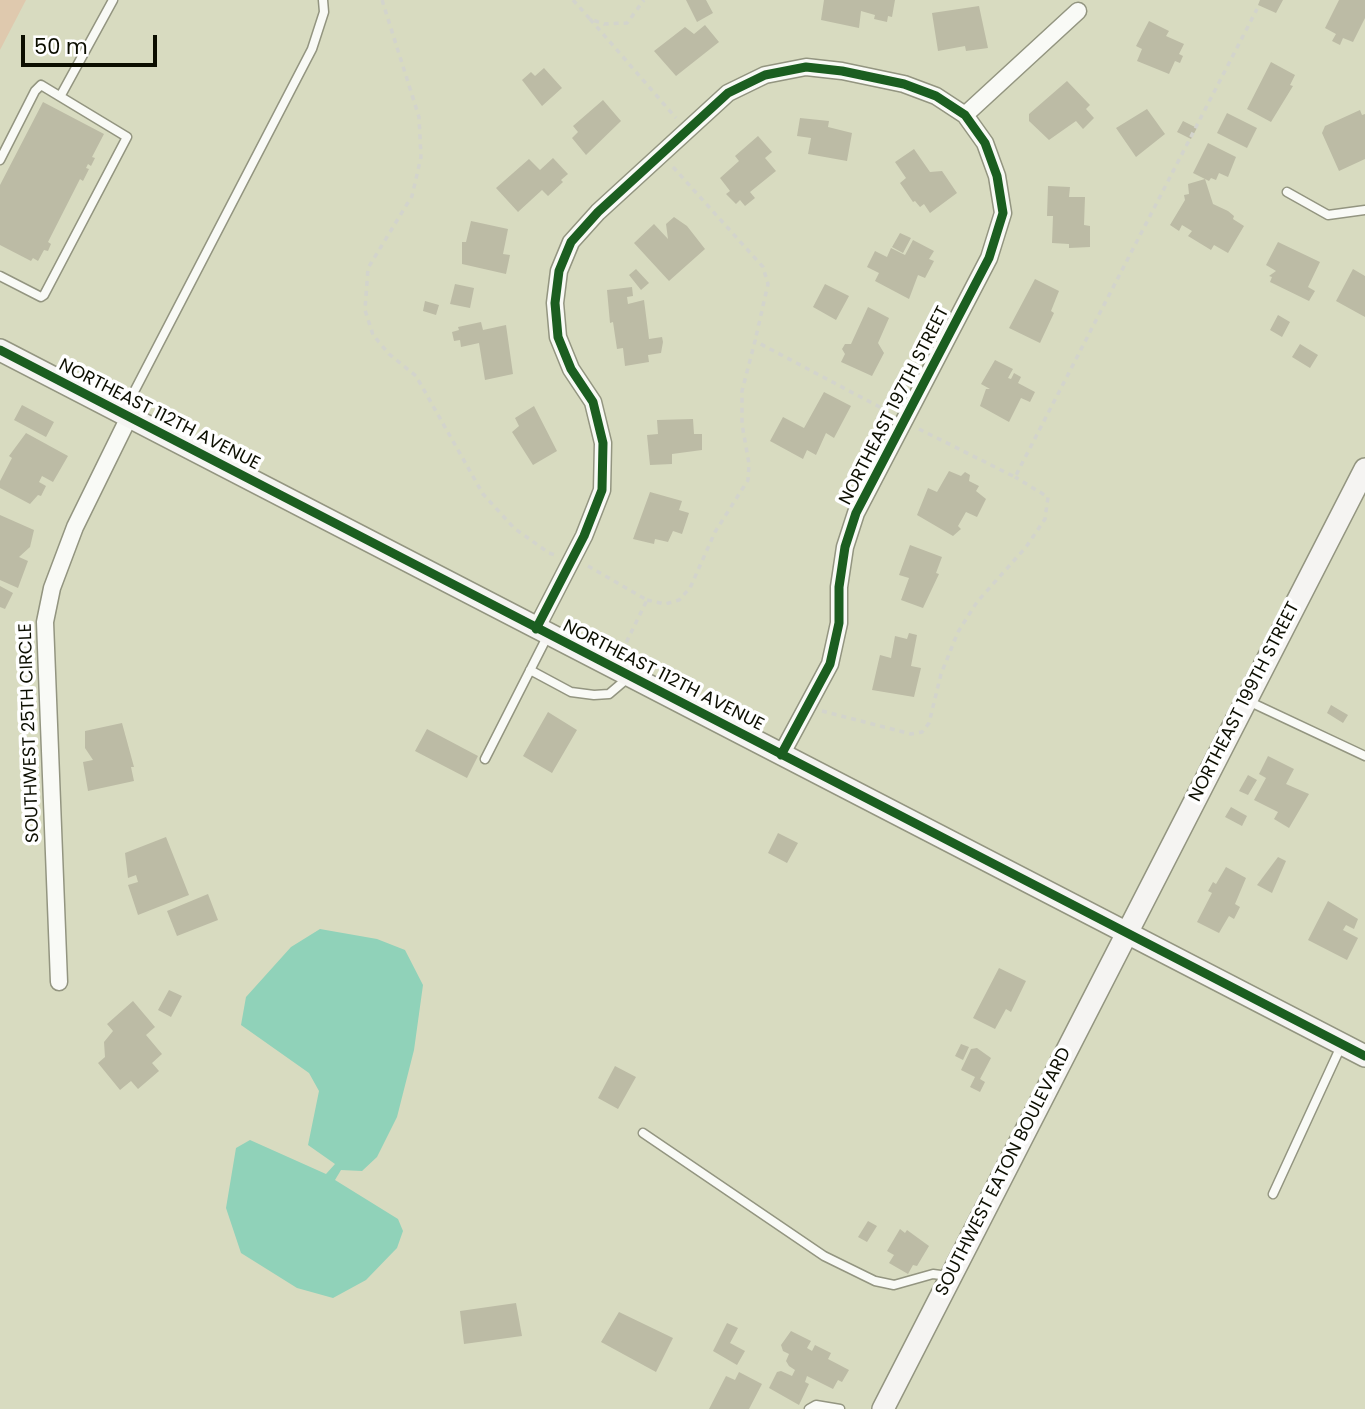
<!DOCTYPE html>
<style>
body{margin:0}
#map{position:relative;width:1365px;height:1409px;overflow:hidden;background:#d8dbc0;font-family:Poppins,sans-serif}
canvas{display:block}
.scale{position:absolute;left:21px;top:35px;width:136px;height:32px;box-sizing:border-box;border:4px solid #0c0e00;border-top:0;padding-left:9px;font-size:21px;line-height:24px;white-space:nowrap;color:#0c0e00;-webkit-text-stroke:5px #fff;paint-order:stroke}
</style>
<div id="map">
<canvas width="1365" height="1409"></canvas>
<div class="scale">50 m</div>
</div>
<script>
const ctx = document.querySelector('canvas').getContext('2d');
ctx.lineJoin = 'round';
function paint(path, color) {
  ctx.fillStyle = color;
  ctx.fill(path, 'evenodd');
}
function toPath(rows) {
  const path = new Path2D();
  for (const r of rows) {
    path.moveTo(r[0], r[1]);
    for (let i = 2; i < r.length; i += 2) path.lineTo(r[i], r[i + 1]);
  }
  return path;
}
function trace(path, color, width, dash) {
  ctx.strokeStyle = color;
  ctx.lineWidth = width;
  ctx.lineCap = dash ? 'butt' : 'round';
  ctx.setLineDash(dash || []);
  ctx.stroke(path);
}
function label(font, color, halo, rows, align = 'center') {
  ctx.font = font + ' Poppins,sans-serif';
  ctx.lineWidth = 7;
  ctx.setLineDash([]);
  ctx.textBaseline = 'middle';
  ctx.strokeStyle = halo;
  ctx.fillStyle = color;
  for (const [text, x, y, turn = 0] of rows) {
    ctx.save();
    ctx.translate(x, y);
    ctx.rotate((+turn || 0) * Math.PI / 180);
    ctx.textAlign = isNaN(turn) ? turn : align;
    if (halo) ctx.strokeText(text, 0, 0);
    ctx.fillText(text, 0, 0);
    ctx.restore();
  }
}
paint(toPath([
 [0,0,26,0,0,50]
]), '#dfc9ae');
paint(toPath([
 [320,929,377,939,405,950,423,985,414,1050,397,1117,377,1157,362,1171,341,1170,335,1180,398,1219,403,1231,397,1248,366,1280,333,1298,297,1288,241,1253,226,1208,236,1148,250,1140,326,1174,335,1164,308,1145,319,1091,309,1073,241,1025,246,997,291,947]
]), '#90d2b9');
paint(toPath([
 [686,0,706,0,713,13,697,22],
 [824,0,895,0,892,17,888,16,887,22,874,19,875,15,861,11,859,28,821,20],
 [1260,0,1283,0,1276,13,1258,5],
 [1339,0,1365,0,1365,18,1353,42,1343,38,1340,45,1332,41,1336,34,1325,28],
 [979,6,988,48,966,51,965,46,938,51,932,13],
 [1149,21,1169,31,1166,36,1184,44,1179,54,1183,56,1180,63,1175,61,1169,74,1137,61,1142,49,1136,46],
 [705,25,719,42,676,76,654,51,685,27,694,34],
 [1271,62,1295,75,1290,85,1293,86,1271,122,1247,109],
 [544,68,562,88,542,106,522,80,531,72,535,76],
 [1067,81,1090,105,1086,109,1094,118,1083,129,1076,121,1049,140,1029,121,1029,114],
 [603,100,621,121,586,155,572,138,578,132,573,126],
 [43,102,104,134,92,157,95,158,91,166,88,164,86,168,89,169,83,181,80,179,48,242,51,244,48,251,44,250,38,261,33,258,31,261,0,245,0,185],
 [1147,109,1165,134,1136,157,1116,128],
 [1360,110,1362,115,1365,114,1365,159,1339,171,1322,133,1325,126],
 [1227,113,1257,128,1247,148,1217,133],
 [800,118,829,121,828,127,852,133,847,161,808,154,811,138,797,136],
 [1183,121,1197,128,1191,139,1177,132],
 [758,136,772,152,765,158,776,171,750,192,755,198,745,206,740,200,736,204,726,194,730,191,720,178,739,161,735,156],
 [1208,143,1236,157,1228,177,1219,173,1216,180,1211,178,1209,181,1193,173],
 [914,149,930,172,942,171,957,193,930,213,924,204,920,207,915,201,913,202,900,183,906,178,895,162],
 [553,158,568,174,561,180,563,182,548,196,542,190,518,212,496,188,529,159,540,170],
 [1205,179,1213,204,1228,211,1234,216,1233,219,1244,226,1228,253,1214,245,1211,250,1188,236,1192,231,1182,225,1179,231,1170,225,1185,200,1184,195,1189,194,1188,184],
 [1048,186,1070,187,1069,197,1085,197,1084,225,1090,226,1090,247,1069,248,1069,244,1052,243,1053,216,1047,216],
 [674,217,687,226,705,249,669,281,634,243,654,224,668,239,666,224],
 [471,221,508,229,503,254,510,255,506,274,462,264,462,242,466,242],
 [900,233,911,238,903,253,892,247],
 [913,240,934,251,929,259,934,261,925,278,918,275,909,299,875,281,879,273,867,267,875,251,887,257,891,248,905,255],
 [1278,242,1320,262,1308,287,1315,291,1309,301,1270,282,1272,277,1269,276,1276,271,1266,265],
 [636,269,649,283,641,290,629,275],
 [1353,269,1365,276,1365,317,1336,301],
 [1035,279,1059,291,1051,311,1054,313,1040,343,1009,328],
 [455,284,474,288,470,308,450,304],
 [825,284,849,296,836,320,813,307],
 [632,287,633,296,627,297,628,304,644,300,649,339,662,337,663,342,661,353,648,355,649,362,625,366,623,348,617,349,613,322,610,323,607,290],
 [425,301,439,305,436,315,423,311],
 [868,307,889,318,878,343,884,353,872,376,841,362,845,354,842,349,845,344,851,344],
 [1278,315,1290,322,1282,337,1270,330],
 [481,322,483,330,506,325,513,374,485,380,479,343,461,347,460,340,454,341,452,332,459,330,458,327],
 [1300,344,1318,355,1310,368,1292,357],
 [995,360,1013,369,1008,378,1011,379,1014,373,1021,377,1018,383,1035,392,1030,402,1021,398,1009,422,980,406,986,389,990,389,981,384],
 [824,392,851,406,834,438,826,433,816,455,807,450,803,459,770,441,783,417,804,428],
 [22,405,54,422,46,437,14,420],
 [534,406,557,451,533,465,512,432,519,426,515,418],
 [693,419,694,434,702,434,702,450,672,454,672,464,650,465,647,435,658,434,657,420],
 [26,433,68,456,53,482,42,476,39,482,46,486,41,496,38,495,30,504,0,488,0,481,12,458,9,456],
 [949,471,961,476,965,472,970,475,969,481,979,486,976,491,986,499,977,517,966,512,958,526,961,529,953,536,917,515,928,488,937,492],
 [650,492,682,501,679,510,689,513,682,534,673,531,668,542,655,539,654,544,633,539],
 [0,515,34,530,30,547,19,557,28,561,18,588,0,580],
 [910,545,942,557,936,573,939,574,923,608,901,600,909,578,899,575],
 [0,586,13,593,5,609,0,607],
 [909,633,917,635,911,666,921,668,914,697,872,690,880,655,891,658,895,636,907,639],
 [1331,705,1348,715,1343,723,1327,713],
 [548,712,577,730,552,773,523,756],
 [122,723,134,767,131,767,134,781,88,791,83,762,93,760,85,748,85,731],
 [427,729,478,756,467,778,415,751],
 [1268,756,1294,769,1286,784,1309,794,1289,828,1274,819,1278,812,1254,800,1266,778,1259,774],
 [1248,775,1257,780,1248,795,1239,791],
 [1231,807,1247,816,1242,826,1225,817],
 [778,833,798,843,787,863,768,853],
 [166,837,189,895,138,915,128,885,138,882,136,875,128,878,125,853],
 [1278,857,1286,861,1272,893,1257,885],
 [1226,867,1246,878,1235,904,1240,907,1234,919,1229,916,1219,933,1197,922,1212,893,1208,891,1213,882,1216,884],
 [208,894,218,920,177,936,167,911],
 [1328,901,1358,919,1354,929,1346,925,1343,930,1358,938,1347,960,1308,940],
 [999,968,1026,981,1011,1012,1006,1009,995,1029,973,1018],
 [169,990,182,996,171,1017,158,1010],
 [133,1001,155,1027,146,1035,162,1054,152,1063,159,1071,138,1089,131,1081,120,1090,98,1063,105,1057,104,1042,113,1031,107,1024],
 [961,1044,969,1047,963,1060,955,1056],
 [977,1048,991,1058,980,1079,985,1082,980,1092,970,1087,975,1077,961,1070,971,1049],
 [615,1066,636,1077,618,1109,598,1098],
 [868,1221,877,1226,867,1242,858,1237],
 [900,1229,905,1233,907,1230,929,1246,917,1266,913,1265,908,1274,889,1263,894,1255,887,1251],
 [516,1303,522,1336,464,1344,460,1311],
 [619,1312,673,1338,656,1372,601,1342],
 [727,1323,738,1328,730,1343,745,1351,737,1365,713,1351],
 [791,1331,811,1341,807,1348,812,1351,815,1345,831,1353,828,1359,849,1370,842,1382,838,1380,833,1389,807,1376,805,1382,809,1384,799,1405,769,1388,777,1372,781,1371,792,1376,795,1370,789,1366,786,1361,789,1354,783,1351,781,1345],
 [739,1372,762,1384,749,1409,709,1409,726,1376,735,1380]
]), '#bcbba5');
const lane = toPath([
 [61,95,113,0],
 [0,160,35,91,41,85,127,137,44,295,41,297,0,276],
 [1287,192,1328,215,1365,210],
 [123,413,312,49,324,12,323,0],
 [530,670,571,692,594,695,609,694,629,677],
 [1248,701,1365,756],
 [485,759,548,635],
 [643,1133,824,1256,875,1281,894,1285,933,1274,948,1276],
 [1273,1194,1342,1044],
 [809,1409,816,1405,840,1409]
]);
const street = toPath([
 [965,115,1078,11],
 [536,629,584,536,602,490,603,443,593,402,571,369,558,337,555,303,559,271,571,242,598,212,728,93,765,75,806,67,842,71,904,84,936,96,965,115,985,143,997,176,1003,213,989,258,856,513,845,547,839,587,839,623,830,664,781,755],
 [59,982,45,622,52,588,75,527,129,417]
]);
const secondary = toPath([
 [0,350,1365,1056],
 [883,1409,1365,469]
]);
trace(lane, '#939580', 11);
trace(street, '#939580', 19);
trace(secondary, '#939580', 24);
trace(toPath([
 [382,0,419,117,421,157,412,196,368,268,365,310,373,335,389,354,416,376,483,494,514,528,549,553,558,556],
 [573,0,590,19,604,24,627,23,644,0],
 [590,19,676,118],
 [673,167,763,267,768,284,755,341],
 [919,429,1015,477,1257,9],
 [588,566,647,600,622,651],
 [647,600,665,604,679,600,690,588,715,532,748,480,749,464,742,424,742,391,755,341,891,413],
 [822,711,911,734,922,732,929,723,941,674,958,632,977,602,1026,547,1045,519,1048,497,1015,477]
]), '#d3d4cc', 3.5, [5, 5]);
trace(lane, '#f9faf6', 8);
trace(street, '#f9faf6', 16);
trace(secondary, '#f5f4f2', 21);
trace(toPath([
 [0,350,1365,1056],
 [536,629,584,536,602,490,603,443,593,402,571,369,558,337,555,303,559,271,571,242,598,212,728,93,765,75,806,67,842,71,904,84,936,96,965,115,985,143,997,176,1003,213,989,258,856,513,845,547,839,587,839,623,830,664,781,755]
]), '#1b5e20', 9);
label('18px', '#0c0e00', '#fff', [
 ["NORTHEAST 197TH STREET",895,406,-63],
 ["NORTHEAST 112TH AVENUE",159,415,27],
 ["NORTHEAST 112TH AVENUE",663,676,27],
 ["NORTHEAST 199TH STREET",1245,702,-63],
 ["SOUTHWEST 25TH CIRCLE",30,733,-92],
 ["SOUTHWEST EATON BOULEVARD",1004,1172,-63]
]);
</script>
